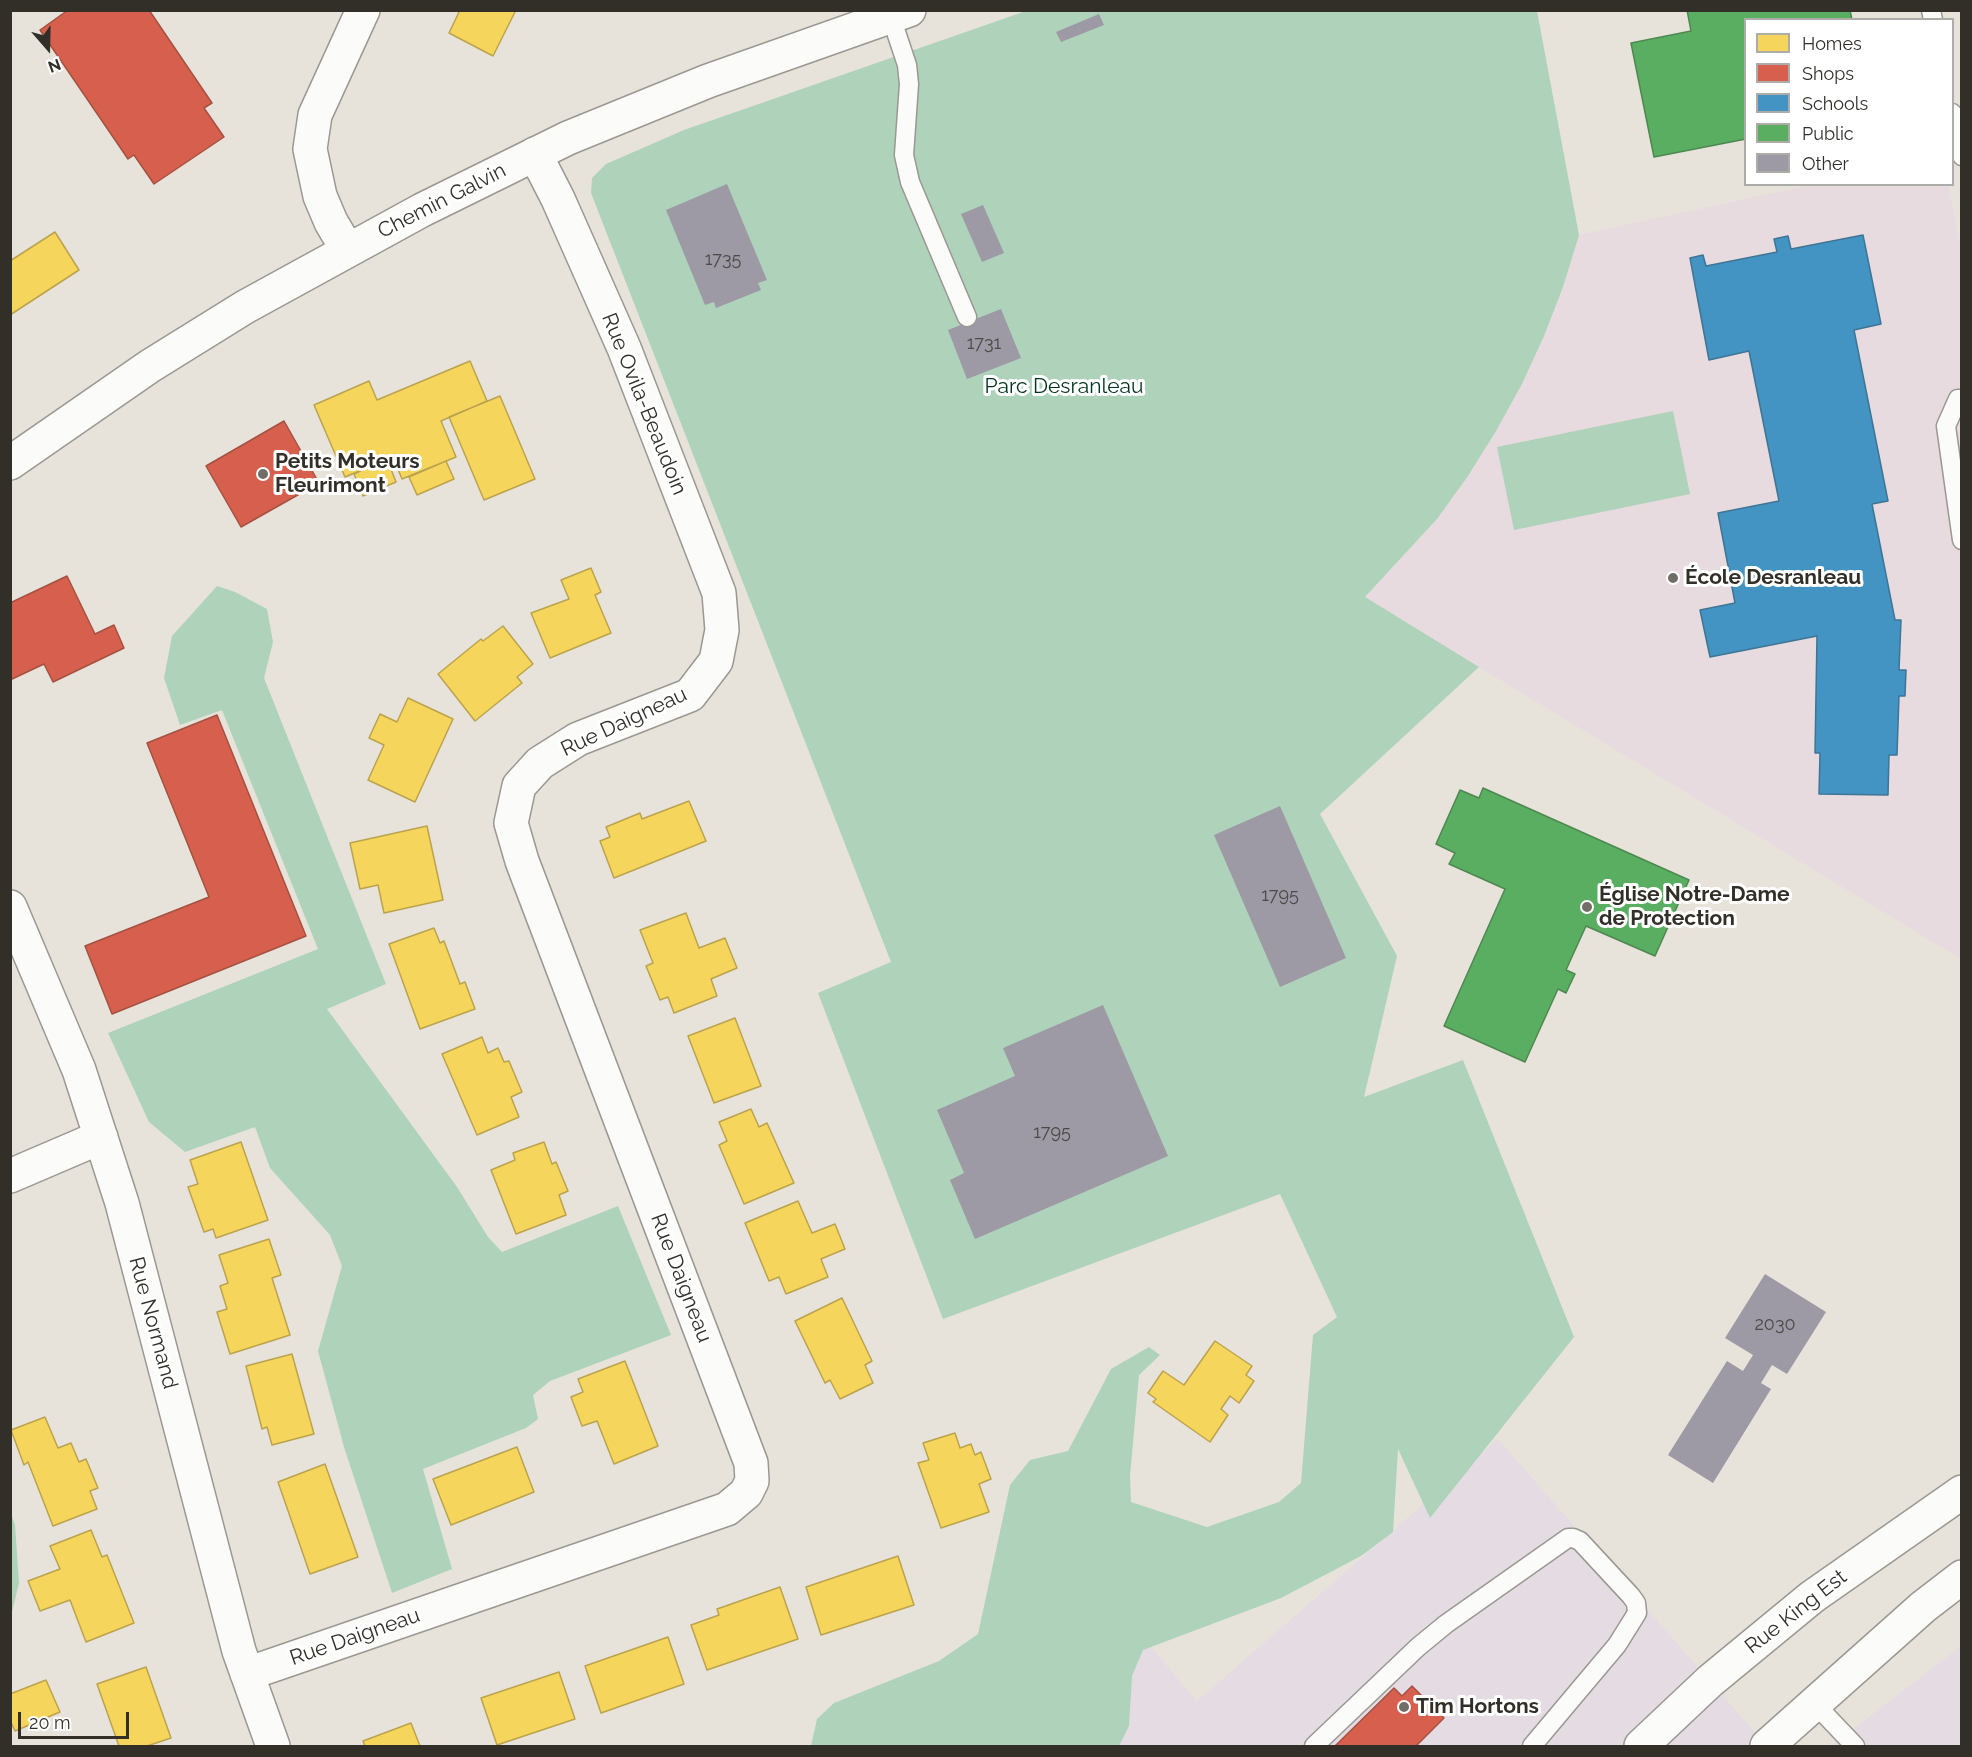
<!DOCTYPE html>
<meta charset="utf-8">
<style>
body{margin:0}
#map{position:relative;width:1972px;height:1757px;overflow:hidden;background:#e7e3db;font-family:Raleway,sans-serif}
canvas{display:block}
.frame{position:absolute;inset:0;border:12px solid #322f29;pointer-events:none}
.legend{position:absolute;left:1744px;top:18px;width:210px;height:168px;box-sizing:border-box;background:#fff;border:2px solid #adaca9;margin:0;padding:8px 10px;list-style:none;font-size:18px;color:#322f29}
.legend li{display:flex;align-items:center;gap:12px;height:30px}
.legend b{width:30px;border:2px solid #adaca9}
.north{position:absolute;left:18px;top:18px;width:60px;height:60px;-webkit-text-stroke:4px #fff;paint-order:stroke;rotate:160deg;font-size:16px;font-weight:700;line-height:24px;text-align:center;color:#322f29}
.north::after{content:'';display:block;margin:auto;width:21px;height:27px;background:#322f29;clip-path:polygon(50% 0,100% 100%,50% 72%,0 100%)}
.scale{position:absolute;left:18px;top:1712px;width:111px;height:27px;box-sizing:border-box;border:3px solid #322f29;border-top:0;padding-left:8px;font-size:18px;line-height:21px;white-space:nowrap;color:#322f29;-webkit-text-stroke:4px #fff;paint-order:stroke}
</style>
<div id="map">
<canvas width="1972" height="1757"></canvas>
<div class="frame"></div>
<ul class="legend">
<li><b style="height:16px;background:#f6d55c"></b>Homes</li>
<li><b style="height:16px;background:#d6604d"></b>Shops</li>
<li><b style="height:16px;background:#4393c3"></b>Schools</li>
<li><b style="height:16px;background:#5aae61"></b>Public</li>
<li><b style="height:16px;background:#9d99a5"></b>Other</li>
</ul>
<div class="north">N</div>
<div class="scale">20 m</div>
</div>
<script>
const ctx = document.querySelector('canvas').getContext('2d');
ctx.lineJoin = 'round';
function paint(path, color) {
  ctx.fillStyle = color;
  ctx.fill(path, 'evenodd');
}
function toPath(rows) {
  const path = new Path2D();
  for (const r of rows) {
    path.moveTo(r[0], r[1]);
    for (let i = 2; i < r.length; i += 2) path.lineTo(r[i], r[i + 1]);
  }
  return path;
}
function trace(path, color, width, dash) {
  ctx.strokeStyle = color;
  ctx.lineWidth = width;
  ctx.lineCap = dash ? 'butt' : 'round';
  ctx.setLineDash(dash || []);
  ctx.stroke(path);
}
function label(font, color, halo, rows, align = 'center') {
  ctx.font = font + ' Raleway,sans-serif';
  ctx.lineWidth = 6;
  ctx.setLineDash([]);
  ctx.textBaseline = 'middle';
  ctx.strokeStyle = halo;
  ctx.fillStyle = color;
  for (const [text, x, y, turn = 0] of rows) {
    ctx.save();
    ctx.translate(x, y);
    ctx.rotate((+turn || 0) * Math.PI / 180);
    ctx.textAlign = isNaN(turn) ? turn : align;
    if (halo) ctx.strokeText(text, 0, 0);
    ctx.fillText(text, 0, 0);
    ctx.restore();
  }
}
paint(toPath([
 [1498,1439,1767,1746,1019,1746,1143,1638,1197,1701],
 [1961,1646,1961,1746,1831,1746,1947,1657]
]), '#e5dce3');
paint(toPath([
 [1809,185,1948,185,1962,255,1961,959,1365,598,1437,519,1468,476,1496,431,1522,384,1544,336,1563,287,1579,235]
]), '#e8dbdf');
paint(toPath([
 [1026,11,1537,11,1579,235,1563,287,1544,336,1522,384,1496,431,1468,476,1437,519,1365,597,1479,667,1320,814,1397,956,1364,1097,1463,1060,1574,1337,1430,1518,1398,1449,1393,1532,1361,1556,1281,1598,1143,1650,1132,1676,1129,1726,1119,1746,811,1746,817,1719,834,1703,939,1661,978,1634,1010,1485,1030,1460,1068,1451,1111,1369,1149,1347,1160,1355,1139,1375,1130,1476,1131,1502,1207,1527,1279,1502,1301,1483,1313,1335,1337,1317,1280,1194,943,1319,818,993,891,962,591,193,592,178,606,164,684,130],
 [1673,411,1690,494,1514,530,1497,447],
 [217,586,235,592,267,609,273,642,264,678,386,984,327,1009,457,1187,488,1237,502,1252,618,1206,671,1335,550,1381,533,1395,538,1419,526,1428,423,1469,452,1569,392,1593,344,1447,318,1351,342,1266,330,1235,270,1168,255,1127,185,1152,149,1122,108,1033,318,949,222,710,180,725,164,678,172,636],
 [11,1513,15,1525,19,1583,11,1616]
]), '#aed2ba');
const homes = toPath([
 [460,10,516,10,493,56,449,33,460,10],
 [55,232,79,270,10,315,10,261,55,232],
 [470,361,487,401,441,421,456,457,402,479,393,457,345,477,314,405,369,381,377,400,470,361],
 [500,396,535,479,484,500,449,417,500,396],
 [387,459,396,482,363,496,354,474,387,459],
 [446,461,454,479,417,495,409,477,446,461],
 [591,568,601,592,595,595,611,633,550,658,531,613,569,599,561,580,591,568],
 [503,626,533,664,517,677,522,683,475,721,438,674,481,639,483,641,503,626],
 [408,698,453,719,415,802,368,780,384,745,369,738,380,714,397,722,408,698],
 [689,801,706,841,614,878,600,841,610,837,606,827,640,813,642,819,689,801],
 [427,826,443,900,384,913,378,885,360,889,350,843,427,826],
 [686,913,699,948,725,938,737,968,711,979,717,996,674,1013,668,997,660,1000,646,966,653,963,640,930,686,913],
 [434,928,440,943,444,941,460,984,465,982,475,1009,420,1029,389,944,434,928],
 [735,1018,761,1086,714,1103,688,1036,735,1018],
 [482,1037,488,1053,498,1048,504,1062,509,1061,522,1092,511,1097,519,1117,477,1135,442,1054,482,1037],
 [751,1109,759,1127,767,1123,794,1183,744,1204,719,1145,727,1141,719,1122,751,1109],
 [241,1142,268,1220,216,1238,213,1229,204,1232,188,1187,198,1184,190,1160,241,1142],
 [544,1142,552,1164,556,1162,568,1191,559,1195,566,1215,516,1234,491,1170,515,1160,513,1153,544,1142],
 [798,1201,812,1233,835,1224,845,1249,821,1259,828,1277,786,1294,779,1277,769,1281,745,1223,798,1201],
 [269,1239,281,1275,272,1278,290,1335,230,1354,217,1312,227,1309,220,1286,228,1283,219,1255,269,1239],
 [842,1298,872,1361,865,1365,873,1383,840,1399,830,1380,825,1383,795,1321,842,1298],
 [1215,1341,1252,1366,1246,1375,1254,1381,1239,1403,1230,1396,1221,1409,1228,1415,1210,1442,1153,1402,1156,1399,1148,1393,1163,1371,1184,1385,1215,1341],
 [292,1354,314,1434,272,1445,267,1427,262,1429,246,1366,292,1354],
 [625,1361,658,1446,614,1464,597,1421,582,1426,571,1397,583,1392,578,1379,625,1361],
 [45,1417,58,1448,71,1443,79,1462,86,1459,98,1488,90,1491,97,1509,53,1526,28,1462,24,1465,11,1430,45,1417],
 [955,1433,960,1448,971,1444,975,1455,981,1452,991,1479,979,1484,989,1512,941,1528,918,1463,929,1460,923,1443,955,1433],
 [517,1447,534,1492,451,1525,433,1479,517,1447],
 [325,1464,358,1557,310,1574,278,1482,325,1464],
 [91,1530,102,1557,107,1555,134,1623,86,1642,70,1600,40,1611,28,1581,60,1569,50,1546,91,1530],
 [898,1556,914,1605,821,1635,806,1587,898,1556],
 [780,1587,798,1639,707,1670,691,1625,719,1615,717,1609,780,1587],
 [668,1637,684,1684,601,1713,585,1666,668,1637],
 [146,1667,171,1738,147,1746,119,1746,97,1684,146,1667],
 [559,1672,575,1719,497,1745,481,1698,559,1672],
 [46,1680,60,1712,15,1731,10,1720,10,1694,46,1680],
 [411,1723,420,1746,365,1746,363,1741,411,1723]
]);
paint(homes, '#f6d55c');
trace(homes, '#bba34d', 1.5);
const shops = toPath([
 [68,10,149,10,212,103,204,108,224,137,154,184,134,155,128,159,40,30,68,10],
 [284,421,319,483,241,527,206,466,284,421],
 [67,576,95,634,114,625,124,648,53,682,44,664,10,680,10,603,67,576],
 [217,715,306,936,112,1014,85,946,209,897,147,743,217,715],
 [1412,1686,1444,1718,1416,1746,1335,1746,1394,1688,1402,1696,1412,1686]
]);
paint(shops, '#d6604d');
trace(shops, '#a55142', 1.5);
const schools = toPath([
 [1863,235,1881,324,1854,330,1888,501,1872,504,1895,620,1901,620,1899,670,1906,670,1905,696,1899,696,1897,755,1889,755,1888,795,1819,794,1820,753,1815,753,1817,636,1710,657,1700,610,1735,603,1718,513,1779,501,1749,351,1709,360,1690,258,1703,255,1706,266,1777,252,1774,239,1788,236,1791,249,1863,235]
]);
paint(schools, '#4393c3');
trace(schools, '#3e7595', 1.5);
const public = toPath([
 [1687,10,1850,10,1852,20,1746,20,1746,139,1654,157,1631,43,1691,31,1687,10],
 [1483,788,1689,880,1655,956,1586,926,1566,970,1575,974,1566,993,1558,989,1525,1062,1444,1026,1505,889,1449,864,1455,853,1436,844,1460,790,1479,798,1483,788]
]);
paint(public, '#5aae61');
trace(public, '#4e8850', 1.5);
paint(toPath([
 [1099,14,1104,25,1061,42,1056,32],
 [727,184,767,280,758,283,761,290,716,308,714,302,705,305,666,210],
 [983,205,1004,253,982,262,961,214],
 [1001,309,1021,358,967,379,948,330],
 [1280,806,1346,958,1280,987,1214,835],
 [1103,1005,1168,1156,975,1239,950,1180,964,1173,937,1110,1015,1076,1003,1048],
 [1765,1274,1826,1312,1787,1374,1772,1365,1761,1383,1771,1389,1713,1483,1668,1455,1727,1361,1743,1371,1753,1355,1725,1338]
]), '#9d99a5');
const service = toPath([
 [1931,10,1933,20],
 [891,17,907,65,909,84,904,155,910,182,967,317],
 [1952,113,1962,156],
 [1962,399,1958,399,1946,426,1962,540],
 [1815,1704,1855,1746],
 [1314,1746,1418,1647,1446,1624,1568,1538,1573,1538,1580,1541,1631,1596,1636,1603,1637,1613,1617,1645,1532,1746]
]);
const minor = toPath([
 [347,249,331,222,320,196,310,149,315,115,363,10],
 [10,907,79,1070,122,1203,239,1651,273,1746],
 [10,1176,101,1137],
 [247,1674,727,1509,746,1493,752,1481,751,1463,522,861,511,823,519,786,540,763,578,739,690,695,716,661,722,630,719,593,624,348,558,199,535,154]
]);
const tertiary = toPath([
 [10,463,150,366,245,307,422,210,568,138,708,81,909,10]
]);
const primary = toPath([
 [1641,1746,1710,1681,1812,1597,1962,1492],
 [1767,1746,1923,1607,1962,1577]
]);
trace(service, '#9b9791', 21);
trace(minor, '#9b9791', 36);
trace(tertiary, '#9b9791', 36);
trace(primary, '#9b9791', 36);
trace(service, '#fbfbfa', 18);
trace(minor, '#fbfbfa', 33);
trace(tertiary, '#fbfbfa', 33);
trace(primary, '#fbfbfa', 33);
for (const [x, y, r, color] of [
 [263,474,6,"#716e67"],
 [1673,578,6,"#716e67"],
 [1587,907,6,"#716e67"],
 [1404,1707,6,"#716e67"]
]) {
  const dot = new Path2D();
  dot.arc(x, y, r, 0, 2 * Math.PI);
  ctx.fillStyle = color;
  ctx.fill(dot);
  trace(dot, '#fff', 2);
}
label('18px', '#4d4a48', null, [
 ["1735",723,260],
 ["1731",984,344],
 ["1795",1280,896],
 ["1795",1052,1133],
 ["2030",1775,1325]
]);
label('21px', '#322f29', '#fff', [
 ["Chemin Galvin",442,201,-27],
 ["Rue Ovila-Beaudoin",644,404,68],
 ["Rue Daigneau",624,722,-25],
 ["Rue Daigneau",681,1278,69],
 ["Rue Normand",153,1323,75],
 ["Rue King Est",1796,1612,-38],
 ["Rue Daigneau",355,1637,-19]
]);
label('21px', '#03331f', '#fff', [
 ["Parc Desranleau",1064,387]
]);
label('bold 21px', '#322f29', '#fff', [
 ["Petits Moteurs",275,462],
 ["Fleurimont",275,486],
 ["École Desranleau",1685,578],
 ["Église Notre-Dame",1599,895],
 ["de Protection",1599,919],
 ["Tim Hortons",1416,1707]
], 'left');
</script>
